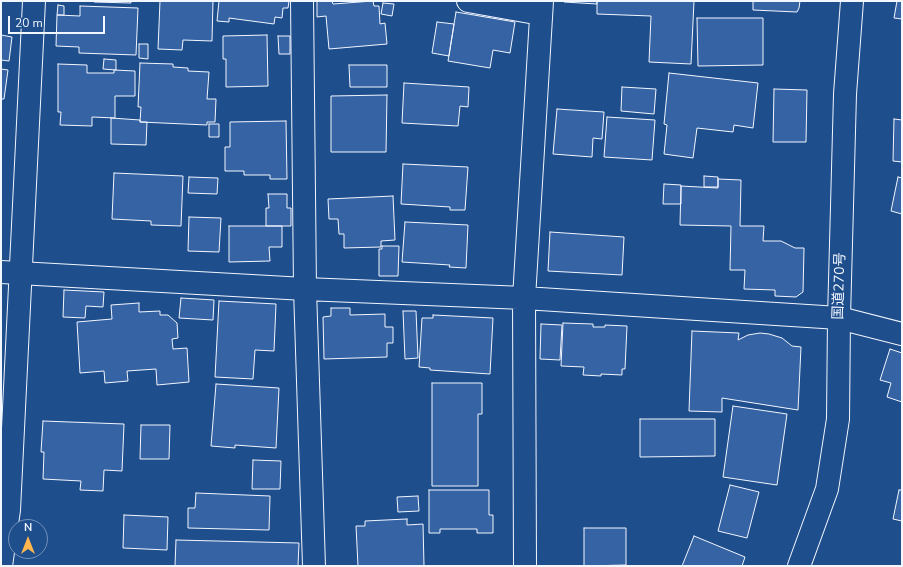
<!DOCTYPE html>
<meta charset="utf-8">
<style>
body{margin:0}
#map{position:relative;width:903px;height:567px;overflow:hidden;background:#1f4e8c;font-family:"Nunito Sans",sans-serif}
canvas{display:block}
.frame{position:absolute;inset:0;border:2px solid #f2f6ff;pointer-events:none}
.north{position:absolute;left:8px;top:519px;width:40px;height:40px;box-sizing:border-box;background:#1f4e8c;border:1px solid #7391ba;border-radius:50%;rotate:0deg;font-size:11px;font-weight:700;line-height:16px;text-align:center;color:#f2f6ff}
.north::after{content:'';display:block;margin:auto;width:14px;height:18px;background:#ffb74d;clip-path:polygon(50% 0,100% 100%,50% 72%,0 100%)}
.scale{position:absolute;left:8px;top:16px;width:97px;height:18px;box-sizing:border-box;border:2px solid #f2f6ff;border-top:0;padding-left:5px;font-size:12px;line-height:14px;white-space:nowrap;color:#f2f6ff;-webkit-text-stroke:3px #1f4e8c;paint-order:stroke}
</style>
<div id="map">
<canvas width="903" height="567"></canvas>
<div class="frame"></div>
<div class="north">N</div>
<div class="scale">20 m</div>
</div>
<script>
const ctx = document.querySelector('canvas').getContext('2d');
ctx.lineJoin = 'round';
function paint(path, color) {
  ctx.fillStyle = color;
  ctx.fill(path, 'evenodd');
}
function toPath(rows) {
  const path = new Path2D();
  for (const r of rows) {
    path.moveTo(r[0], r[1]);
    for (let i = 2; i < r.length; i += 2) path.lineTo(r[i], r[i + 1]);
  }
  return path;
}
function trace(path, color, width, dash) {
  ctx.strokeStyle = color;
  ctx.lineWidth = width;
  ctx.lineCap = dash ? 'butt' : 'round';
  ctx.setLineDash(dash || []);
  ctx.stroke(path);
}
function label(font, color, halo, rows, align = 'center') {
  ctx.font = font + ' "Nunito Sans","Noto Sans JP",sans-serif';
  ctx.lineWidth = 3;
  ctx.setLineDash([]);
  ctx.textBaseline = 'middle';
  ctx.strokeStyle = halo;
  ctx.fillStyle = color;
  for (const [text, x, y, turn = 0] of rows) {
    ctx.save();
    ctx.translate(x, y);
    ctx.rotate((+turn || 0) * Math.PI / 180);
    ctx.textAlign = isNaN(turn) ? turn : align;
    if (halo) ctx.strokeText(text, 0, 0);
    ctx.fillText(text, 0, 0);
    ctx.restore();
  }
}
const building = toPath([
 [94,1,131,1,131,3,94,2,94,1],
 [160,1,213,1,212,41,183,40,182,50,158,49,160,1],
 [219,1,289,1,288,8,283,8,282,18,275,17,274,24,229,18,229,22,217,21,219,1],
 [317,1,332,1,333,4,373,1,374,6,379,6,380,24,385,23,387,44,329,49,326,16,317,17,317,1],
 [565,1,597,1,597,4,564,2,565,1],
 [597,1,694,1,691,64,649,62,651,16,597,14,597,1],
 [753,1,800,1,799,8,797,12,753,10,753,1],
 [897,1,902,1,902,19,894,18,897,1],
 [383,3,394,4,392,16,381,14,383,3],
 [58,5,64,6,64,15,57,15,58,5],
 [80,6,138,8,136,55,79,53,79,47,56,46,57,15,80,16,80,6],
 [456,12,515,22,510,53,493,50,490,68,448,61,456,12],
 [697,18,763,18,763,65,698,66,697,18],
 [437,22,454,24,449,56,432,53,437,22],
 [1,35,12,37,9,61,1,60,1,35],
 [267,35,268,86,226,87,226,59,223,59,223,36,267,35],
 [278,36,290,36,290,54,279,54,278,36],
 [139,44,148,44,148,59,139,58,139,44],
 [104,59,116,60,116,70,103,69,104,59],
 [140,63,173,64,173,67,188,68,188,71,209,72,207,99,216,99,215,122,207,122,207,125,140,122,141,107,138,107,140,63],
 [58,64,87,65,87,73,114,73,114,70,135,71,135,96,115,96,115,118,92,117,92,126,60,125,61,112,58,112,58,64],
 [349,65,387,65,387,87,350,87,349,65],
 [1,69,8,70,4,99,1,99,1,69],
 [669,73,758,83,753,128,734,125,733,132,697,128,693,158,664,154,667,125,664,124,669,73],
 [404,83,469,87,468,107,460,106,458,126,402,123,404,83],
 [622,87,656,89,654,114,621,111,622,87],
 [774,89,807,90,806,142,773,142,774,89],
 [387,95,386,152,331,152,331,96,387,95],
 [557,109,604,112,602,139,593,138,592,157,553,154,557,109],
 [607,117,655,120,652,160,604,157,607,117],
 [111,118,140,120,140,122,147,122,146,145,111,144,111,118],
 [894,119,902,120,902,162,893,161,894,119],
 [286,121,287,179,270,179,270,175,244,175,244,171,225,171,225,147,230,147,230,122,286,121],
 [209,124,219,124,219,137,209,137,209,124],
 [403,164,468,167,465,210,450,210,450,207,401,204,403,164],
 [114,173,183,176,181,226,151,225,151,221,112,219,114,173],
 [704,176,718,177,718,187,704,187,704,176],
 [189,177,218,178,217,194,188,193,189,177],
 [898,177,902,178,902,214,891,211,898,177],
 [718,179,741,180,740,226,764,226,763,241,781,241,795,248,804,248,803,292,796,297,775,296,775,290,744,289,745,270,730,270,731,226,680,225,681,186,718,188,718,179],
 [664,184,681,185,681,204,663,204,664,184],
 [268,194,287,194,287,208,291,208,291,226,266,226,266,208,269,208,268,194],
 [393,196,395,240,381,241,381,247,344,248,344,234,339,234,338,219,329,219,328,199,393,196],
 [189,217,221,218,219,252,188,251,189,217],
 [405,222,468,225,466,268,449,267,450,265,402,262,405,222],
 [229,226,282,226,282,247,269,247,270,261,229,262,229,226],
 [550,232,624,237,622,275,548,271,550,232],
 [382,246,399,246,398,276,379,276,379,249,382,249,382,246],
 [64,290,104,292,103,307,86,306,85,318,63,317,64,290],
 [181,298,214,300,213,320,179,318,181,298],
 [219,301,276,304,274,351,255,350,253,379,215,377,219,301],
 [139,303,139,312,160,311,160,315,168,315,177,323,178,338,172,339,173,349,187,348,189,382,157,385,156,369,127,371,128,381,105,383,104,371,80,373,77,322,112,319,111,305,139,303],
 [331,308,350,308,350,315,385,314,385,327,393,327,393,343,387,343,387,357,324,359,323,317,331,316,331,308],
 [403,311,416,311,418,358,405,359,403,311],
 [433,315,493,318,490,374,430,370,430,368,419,367,422,318,433,318,433,315],
 [563,323,593,324,593,327,605,327,605,325,627,326,625,369,622,369,622,375,601,374,601,376,583,375,584,367,561,366,563,323],
 [541,324,562,325,560,360,540,359,541,324],
 [692,331,739,333,738,340,748,335,760,333,769,334,782,338,792,346,801,347,798,410,722,398,722,412,689,411,692,331],
 [890,349,902,353,902,402,887,397,891,383,880,380,890,349],
 [432,383,482,383,482,414,478,414,478,486,432,486,432,383],
 [216,384,279,388,276,448,235,445,235,448,211,446,216,384],
 [733,406,787,414,777,485,723,477,733,406],
 [640,419,715,419,715,456,640,457,640,419],
 [43,421,124,424,122,471,104,470,103,491,80,490,81,481,43,479,44,452,41,452,43,421],
 [141,425,170,425,169,459,140,459,141,425],
 [253,460,281,461,280,489,252,489,253,460],
 [730,485,759,492,747,538,718,531,730,485],
 [429,490,489,490,489,515,493,515,493,533,477,533,477,529,440,529,440,533,429,533,429,490],
 [899,490,902,490,902,521,893,519,899,490],
 [196,493,270,496,269,530,188,528,188,508,195,508,196,493],
 [418,496,419,511,398,512,397,497,418,496],
 [124,515,168,517,167,550,123,548,124,515],
 [407,519,407,525,423,524,424,566,358,566,356,526,365,526,365,521,407,519],
 [584,528,626,528,626,565,584,566,584,528],
 [694,536,745,557,742,566,682,566,694,536],
 [176,540,299,543,298,566,175,566,176,540]
]);
paint(building, '#3563a3');
trace(building, '#f2f6ff', 1);
const street = toPath([
 [302,1,305,289,314,566],
 [468,1,541,14],
 [1,272,305,289,524,298,839,318,902,334],
 [525,566,524,298,542,1]
]);
const secondary = toPath([
 [1,566,9,510,34,1]
]);
const highway = toPath([
 [799,566,827,489,838,419,839,318,845,94,852,1]
]);
trace(street, '#f2f6ff', 24);
trace(secondary, '#f2f6ff', 24);
trace(highway, '#f2f6ff', 24);
trace(street, '#1f4e8c', 22);
trace(secondary, '#1f4e8c', 22);
trace(highway, '#1f4e8c', 22);
label('14px', '#f2f6ff', '#1f4e8c', [
 ["国道270号",840,286,-88]
]);
</script>
